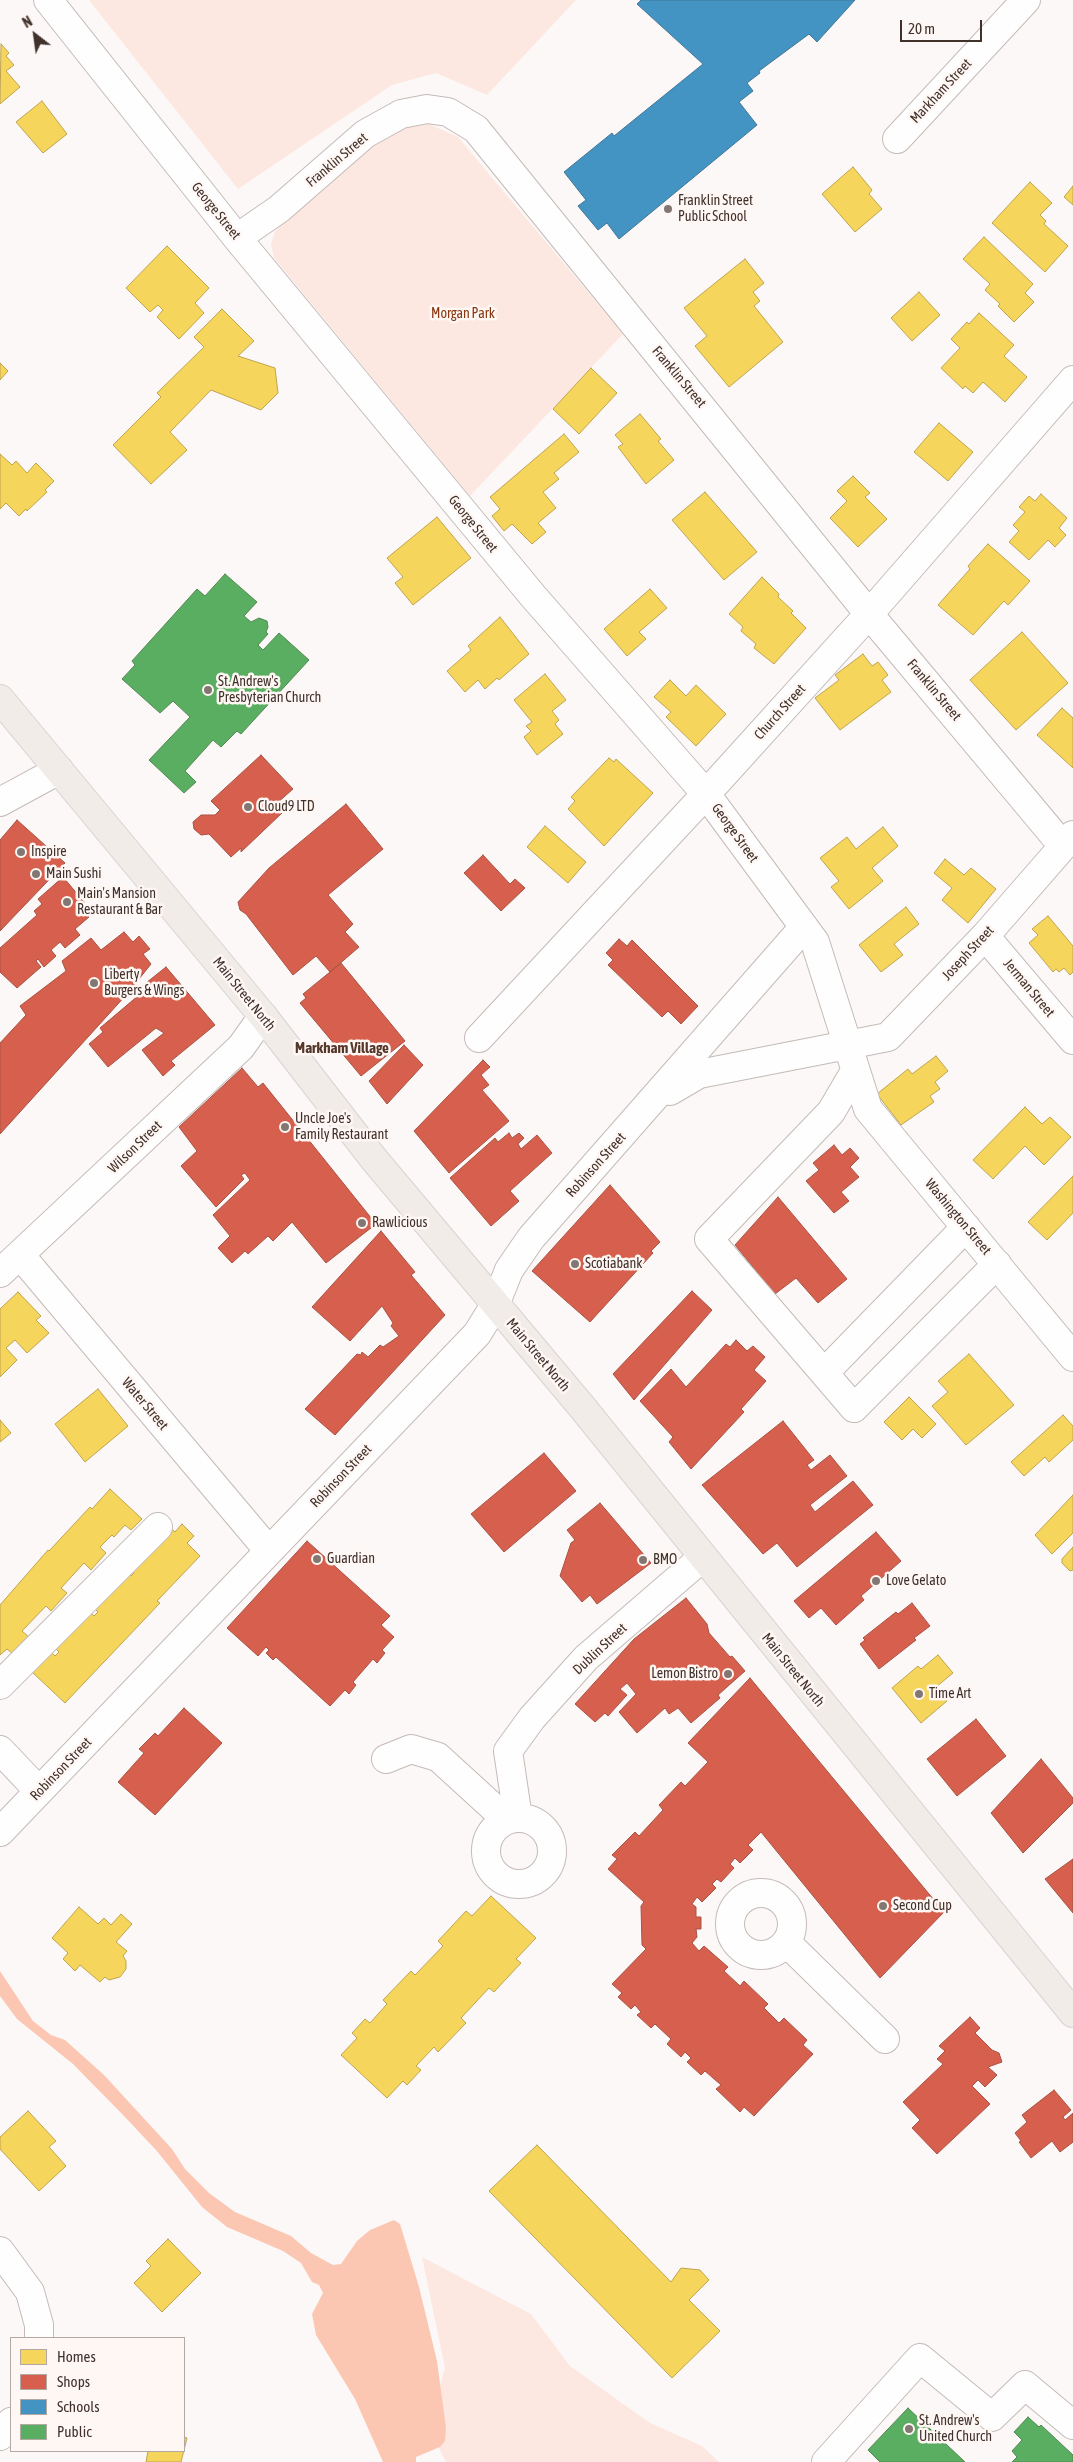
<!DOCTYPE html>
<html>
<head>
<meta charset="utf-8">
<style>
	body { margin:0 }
	#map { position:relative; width:1073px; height:2462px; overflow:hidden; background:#fcf8f7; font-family:"Asap Condensed",sans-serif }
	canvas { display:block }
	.legend { position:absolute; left:10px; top:2337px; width:175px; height:115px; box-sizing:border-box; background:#fff7f4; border:1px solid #b3a8a4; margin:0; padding:6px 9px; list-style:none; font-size:15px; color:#40312b }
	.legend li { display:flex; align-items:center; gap:10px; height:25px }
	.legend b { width:25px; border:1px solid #b3a8a4 }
	.north { position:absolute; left:10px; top:10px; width:50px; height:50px; -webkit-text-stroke:4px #fff7f4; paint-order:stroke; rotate:330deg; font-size:14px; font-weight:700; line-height:20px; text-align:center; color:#40312b }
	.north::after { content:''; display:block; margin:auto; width:18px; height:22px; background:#40312b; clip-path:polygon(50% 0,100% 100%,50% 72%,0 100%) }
	.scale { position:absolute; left:900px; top:20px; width:82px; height:22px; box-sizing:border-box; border:2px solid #40312b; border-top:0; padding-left:6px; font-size:15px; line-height:18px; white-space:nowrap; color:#40312b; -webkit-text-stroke:4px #fff7f4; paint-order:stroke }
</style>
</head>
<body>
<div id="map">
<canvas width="1073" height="2462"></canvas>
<ul class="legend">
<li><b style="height:14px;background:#f6d55c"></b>Homes</li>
<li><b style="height:14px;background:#d6604d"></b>Shops</li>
<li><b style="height:14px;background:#4393c3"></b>Schools</li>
<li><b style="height:14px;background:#5aae61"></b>Public</li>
</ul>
<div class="north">N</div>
<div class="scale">20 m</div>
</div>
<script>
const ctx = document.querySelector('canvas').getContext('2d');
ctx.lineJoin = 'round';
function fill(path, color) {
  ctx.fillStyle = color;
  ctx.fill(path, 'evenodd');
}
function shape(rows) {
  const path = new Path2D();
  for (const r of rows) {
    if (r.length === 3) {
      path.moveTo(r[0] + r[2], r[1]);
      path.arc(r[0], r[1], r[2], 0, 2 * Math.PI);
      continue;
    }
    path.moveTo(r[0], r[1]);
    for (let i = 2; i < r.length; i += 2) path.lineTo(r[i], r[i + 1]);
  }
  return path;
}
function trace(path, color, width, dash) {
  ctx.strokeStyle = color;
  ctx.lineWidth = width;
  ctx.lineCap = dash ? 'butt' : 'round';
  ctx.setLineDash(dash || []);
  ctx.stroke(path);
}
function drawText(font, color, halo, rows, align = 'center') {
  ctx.font = font + ' "Asap Condensed",sans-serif';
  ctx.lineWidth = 5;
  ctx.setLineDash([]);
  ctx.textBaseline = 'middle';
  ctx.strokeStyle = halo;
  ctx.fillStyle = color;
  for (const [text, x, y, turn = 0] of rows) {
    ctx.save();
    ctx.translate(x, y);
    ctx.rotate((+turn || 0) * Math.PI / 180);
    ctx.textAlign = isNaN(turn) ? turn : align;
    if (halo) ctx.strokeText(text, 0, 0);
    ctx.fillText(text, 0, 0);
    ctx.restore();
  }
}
fill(shape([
	[89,0,576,0,487,95,436,73,392,85,238,189],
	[429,124,458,137,623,334,470,496,274,258,271,244,275,231,391,130],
	[422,2257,531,2314,570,2366,650,2423,702,2446,719,2462,446,2462,428,2427,445,2368]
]), '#fce8e0');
fill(shape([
	[0,1971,33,2021,51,2035,65,2040,104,2075,172,2149,185,2169,209,2193,235,2212,291,2236,311,2253,333,2265,341,2264,357,2241,370,2230,394,2220,400,2224,419,2287,437,2361,446,2428,445,2441,440,2447,416,2457,416,2462,383,2462,355,2399,316,2335,312,2314,323,2293,319,2285,312,2282,301,2263,283,2251,227,2227,202,2207,156,2150,125,2117,73,2064,17,2019,0,1996]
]), '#fcc7b2');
const homes = shape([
	[1,44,9,53,6,56,14,65,6,71,20,87,0,104,1,44],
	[42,101,67,134,43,153,16,122,42,101],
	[853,167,872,190,869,194,882,209,855,232,822,194,853,167],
	[1030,182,1052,203,1040,215,1046,221,1044,224,1068,246,1045,272,992,223,1030,182],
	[1073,186,1073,205,1064,197,1073,186],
	[984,237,1033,284,1025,293,1034,302,1014,322,998,306,1000,304,985,290,990,284,963,259,984,237],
	[167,246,209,288,195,303,204,313,179,339,157,317,163,310,158,305,150,312,126,288,167,246],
	[745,259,764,283,753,292,760,301,754,306,783,342,729,387,695,346,707,336,684,308,745,259],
	[919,292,940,315,912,341,891,318,919,292],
	[222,309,254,341,238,356,275,368,278,393,261,410,211,390,170,432,187,450,151,484,113,445,161,397,157,393,204,347,194,337,222,309],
	[979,313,1014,345,1004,356,1027,377,1005,402,983,382,973,393,965,386,963,389,941,368,960,348,951,339,967,322,969,324,979,313],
	[0,363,8,371,0,380,0,363],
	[591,368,617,393,579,434,553,409,591,368],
	[640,414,661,439,658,441,674,460,646,484,618,447,623,444,615,435,640,414],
	[939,423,973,452,948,481,914,452,939,423],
	[564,434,579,452,554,473,559,479,543,492,556,508,538,523,546,532,532,544,512,524,504,531,492,516,500,509,490,497,564,434],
	[0,454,12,465,16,461,27,473,36,463,54,481,45,490,47,492,27,511,26,509,19,516,6,503,0,509,0,454],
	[853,476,870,493,865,497,887,519,858,547,830,518,847,501,837,491,853,476],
	[705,492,757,552,724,580,672,520,705,492],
	[1041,494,1067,518,1059,528,1066,535,1055,547,1048,540,1029,560,1009,542,1019,531,1013,525,1025,512,1019,507,1029,496,1035,501,1041,494],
	[437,517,471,558,413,605,395,583,403,577,387,558,437,517],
	[988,544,1030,581,1008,605,1004,601,973,635,938,605,970,569,968,566,988,544],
	[762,577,779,594,778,597,793,611,791,613,806,628,774,664,754,648,756,644,741,631,743,627,729,614,762,577],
	[650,589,667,608,639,632,646,639,627,656,604,629,650,589],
	[500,617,529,654,499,680,497,678,485,689,478,680,465,692,447,671,471,650,468,646,500,617],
	[1022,632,1068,683,1016,730,970,680,1022,632],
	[863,654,872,666,878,662,888,675,882,680,891,692,840,730,815,698,839,680,835,675,863,654],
	[545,674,566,700,552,711,559,720,555,724,563,734,537,755,524,737,531,731,526,726,532,722,514,700,545,674],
	[670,680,686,696,696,685,726,714,696,746,666,717,671,712,654,697,670,680],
	[1062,708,1073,718,1073,768,1037,735,1062,708],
	[609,758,614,762,616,759,653,793,604,846,568,809,575,801,571,797,609,758],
	[545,826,586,862,568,883,527,847,545,826],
	[883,827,898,846,872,868,883,881,849,909,831,887,839,881,820,858,847,837,856,849,883,827],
	[945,859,964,875,971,868,996,889,968,923,942,900,952,888,934,873,945,859],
	[906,907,919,924,894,944,903,955,881,972,859,945,906,907],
	[1048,916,1073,946,1073,972,1070,975,1064,968,1059,972,1056,969,1053,972,1029,943,1038,935,1032,929,1048,916],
	[936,1056,948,1071,935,1082,940,1089,930,1096,934,1102,901,1125,877,1094,908,1069,912,1074,936,1056],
	[1025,1107,1042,1124,1050,1117,1071,1137,1044,1165,1025,1146,993,1179,973,1160,1025,1107],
	[1073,1176,1073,1213,1047,1240,1028,1222,1073,1176],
	[18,1292,41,1316,36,1320,49,1333,27,1353,15,1340,6,1348,17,1360,0,1377,0,1309,18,1292],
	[969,1354,1014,1405,966,1445,932,1406,948,1392,938,1381,969,1354],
	[98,1389,128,1426,85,1462,55,1424,98,1389],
	[909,1397,936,1424,922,1438,913,1429,902,1440,884,1422,909,1397],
	[1063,1415,1073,1426,1073,1440,1049,1462,1045,1457,1024,1476,1011,1462,1063,1415],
	[0,1420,11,1433,0,1442,0,1420],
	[110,1489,142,1519,131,1530,125,1525,114,1537,112,1535,100,1547,106,1553,91,1570,84,1563,61,1588,67,1593,51,1611,46,1606,22,1631,29,1637,13,1654,7,1649,0,1655,0,1605,48,1550,49,1551,90,1507,92,1509,110,1489],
	[1073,1495,1073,1533,1052,1554,1035,1535,1073,1495],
	[182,1524,194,1536,187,1543,200,1556,157,1601,160,1603,65,1703,32,1672,51,1652,55,1656,59,1652,54,1647,89,1611,94,1616,98,1612,95,1609,129,1574,131,1576,134,1573,128,1568,169,1526,175,1532,182,1524],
	[1073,1547,1073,1570,1070,1571,1062,1563,1062,1559,1073,1547],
	[938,1655,953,1673,936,1687,947,1701,921,1723,892,1688,918,1666,921,1669,938,1655],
	[491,1896,536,1938,516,1959,521,1963,494,1992,489,1988,461,2018,466,2023,438,2052,434,2047,416,2066,421,2070,407,2085,403,2081,387,2098,341,2055,357,2038,352,2033,365,2019,370,2023,387,2004,383,2000,411,1971,415,1975,443,1946,438,1941,466,1911,472,1916,491,1896],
	[79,1907,98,1924,104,1918,111,1925,121,1914,132,1924,116,1942,127,1951,123,1956,126,1961,126,1969,120,1977,109,1980,105,1977,100,1982,80,1965,75,1971,63,1959,68,1953,52,1938,79,1907],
	[28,2111,56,2141,49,2147,66,2166,39,2191,0,2149,0,2137,28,2111],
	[537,2145,671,2282,681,2268,700,2270,709,2280,689,2300,720,2331,672,2378,489,2191,537,2145],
	[168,2239,201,2273,162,2312,134,2283,151,2266,146,2261,168,2239],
	[184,2437,187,2438,181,2462,146,2462,148,2451,184,2451,184,2437]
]);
fill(homes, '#f6d55c');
trace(homes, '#bfa44d', 1);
const shops = shape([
	[261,755,293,789,276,804,283,812,241,852,241,848,231,857,209,834,201,835,194,829,193,822,201,815,215,815,220,810,211,801,261,755],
	[346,804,383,849,328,895,353,924,345,932,359,947,330,972,316,956,293,975,246,914,240,910,238,902,269,868,346,804],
	[17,820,65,863,0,931,0,840,17,820],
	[483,855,510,884,515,879,525,888,501,911,464,873,483,855],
	[63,877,85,903,80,906,89,917,75,929,80,935,65,948,60,942,51,950,56,956,44,967,38,959,36,961,41,967,17,988,0,972,0,948,37,915,34,911,42,904,38,899,63,877],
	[124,932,133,942,139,936,150,949,143,954,151,964,127,994,0,1134,0,1043,26,1015,20,1006,66,971,62,961,91,938,101,950,124,932],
	[619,939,627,946,632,940,698,1006,681,1024,668,1011,662,1017,608,965,613,960,606,953,619,939],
	[341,963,405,1041,361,1076,300,1003,306,998,303,994,341,963],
	[166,967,215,1025,171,1061,175,1065,163,1076,142,1050,164,1033,156,1028,108,1067,89,1044,103,1032,100,1028,139,995,136,991,166,967],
	[404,1045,423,1065,387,1104,369,1081,404,1045],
	[483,1060,490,1067,481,1075,489,1085,482,1090,509,1121,449,1173,414,1131,483,1060],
	[242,1068,258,1087,263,1083,376,1224,326,1263,292,1222,273,1241,268,1236,248,1254,245,1251,232,1263,218,1248,230,1236,213,1215,250,1180,245,1173,241,1175,244,1179,216,1207,181,1166,197,1151,179,1127,242,1068],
	[509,1133,512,1138,519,1133,524,1138,518,1144,521,1149,537,1135,552,1153,510,1191,519,1201,491,1226,450,1178,495,1138,498,1142,509,1133],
	[834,1145,842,1155,850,1148,859,1158,850,1167,859,1177,841,1192,849,1201,834,1213,806,1181,819,1170,813,1163,834,1145],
	[610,1185,660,1242,651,1251,653,1253,590,1322,532,1271,610,1185],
	[778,1197,847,1279,818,1303,796,1278,775,1294,735,1245,778,1197],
	[381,1231,415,1272,411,1275,445,1315,335,1435,305,1409,357,1354,361,1355,362,1352,368,1357,380,1345,383,1347,399,1336,391,1326,393,1323,382,1306,350,1341,312,1307,381,1231],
	[692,1291,712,1310,634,1400,613,1374,692,1291],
	[736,1340,747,1351,753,1346,765,1357,754,1370,766,1381,741,1409,744,1412,691,1469,669,1442,673,1437,640,1401,671,1369,686,1387,726,1344,730,1347,736,1340],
	[783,1421,814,1460,807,1465,811,1470,830,1455,847,1476,810,1505,815,1512,853,1481,873,1505,797,1567,777,1543,763,1554,702,1485,783,1421],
	[544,1453,576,1491,504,1552,471,1514,544,1453],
	[600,1503,651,1563,597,1604,590,1595,582,1602,560,1576,571,1543,575,1540,567,1530,600,1503],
	[876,1532,901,1561,861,1596,864,1600,836,1625,821,1608,809,1618,794,1601,876,1532],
	[307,1541,390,1616,381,1625,394,1637,382,1650,385,1653,377,1663,373,1659,353,1682,356,1685,349,1694,345,1690,330,1706,276,1657,273,1660,266,1653,269,1650,266,1647,258,1656,227,1628,307,1541],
	[686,1598,707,1624,709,1633,730,1657,732,1656,745,1671,718,1695,720,1698,691,1723,678,1708,669,1714,665,1708,637,1733,619,1712,636,1694,627,1683,620,1689,627,1695,608,1716,605,1713,595,1722,575,1704,634,1639,686,1598],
	[912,1603,930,1626,914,1638,916,1640,879,1669,860,1644,865,1640,863,1638,896,1612,898,1614,912,1603],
	[750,1678,944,1912,880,1978,761,1832,748,1845,753,1850,740,1863,735,1858,730,1864,734,1868,721,1882,717,1879,712,1884,716,1888,702,1902,697,1897,692,1904,696,1907,696,1917,701,1917,701,1929,696,1929,697,1937,692,1943,699,1951,704,1946,728,1967,724,1971,740,1986,744,1981,768,2004,764,2008,779,2023,784,2018,807,2040,803,2045,813,2054,754,2116,744,2107,740,2112,716,2089,721,2085,705,2071,701,2075,687,2062,691,2058,685,2052,681,2057,667,2044,671,2039,655,2024,651,2028,637,2015,641,2012,635,2005,631,2009,618,1997,622,1993,612,1984,646,1949,642,1945,641,1906,644,1902,608,1869,617,1859,612,1855,635,1832,639,1836,663,1810,659,1805,681,1782,685,1786,708,1762,688,1743,750,1678],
	[184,1708,222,1743,155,1815,118,1782,144,1753,139,1749,155,1733,158,1736,184,1708],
	[976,1719,1006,1756,957,1796,927,1759,976,1719],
	[1041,1759,1073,1798,1073,1803,1023,1853,991,1813,1041,1759],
	[1073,1859,1073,1913,1045,1879,1073,1859],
	[970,2017,980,2028,975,2033,992,2050,999,2053,1002,2062,988,2067,997,2075,985,2087,978,2080,972,2086,990,2104,937,2154,912,2128,920,2120,903,2102,943,2064,937,2059,945,2051,939,2046,970,2017],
	[1054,2090,1071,2110,1063,2117,1065,2120,1073,2113,1073,2142,1060,2152,1052,2141,1031,2158,1019,2142,1021,2141,1015,2133,1027,2122,1022,2115,1054,2090]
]);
fill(shops, '#d6604d');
trace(shops, '#a95243', 1);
const schools = shape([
	[641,0,855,0,817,42,809,34,759,71,760,73,747,83,753,91,739,102,757,125,619,239,607,223,598,230,578,206,586,200,564,172,612,133,614,136,703,64,637,4,641,0]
]);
fill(schools, '#4393c3');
trace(schools, '#427695', 1);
const public = shape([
	[225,574,257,602,244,616,251,622,259,618,267,621,268,627,266,632,268,634,258,645,263,650,279,633,309,660,241,734,237,731,221,747,213,740,185,771,196,782,184,793,149,760,190,717,173,701,160,713,122,679,135,665,132,661,197,589,205,596,225,574],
	[908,2408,965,2462,880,2462,868,2450,908,2408],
	[1028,2417,1039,2427,1041,2425,1073,2455,1073,2462,1012,2462,1017,2457,1012,2451,1022,2440,1014,2432,1028,2417]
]);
fill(public, '#5aae61');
trace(public, '#528851', 1);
const minor = shape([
	[48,0,237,238,533,596,706,794,815,942,868,1109,1073,1357],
	[897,139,1026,0],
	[237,238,279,209,365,134,401,114,427,109,448,112,476,129,869,614,1063,846],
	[0,802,59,770],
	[985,936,1073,1040],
	[479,1038,706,794,869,614,1073,380],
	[855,1071,831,1112,709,1239,854,1408,997,1264],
	[670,1091,699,1074,888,1037,985,936,1073,835],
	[21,1256,269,1551],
	[0,1273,241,1047,263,1016],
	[824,1373,966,1227],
	[0,1685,158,1527],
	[0,1750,39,1791],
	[386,1759,411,1749,438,1757,507,1820],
	[519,1851,33],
	[518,1818,508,1751,532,1718,586,1658,702,1558],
	[0,1832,477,1334,495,1305,509,1270,531,1238,804,927],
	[761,1924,31],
	[787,1943,885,2039],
	[0,2251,30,2292,39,2325,39,2338],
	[0,2436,11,2422],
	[826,2462,920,2358,992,2417,1025,2385,1073,2425]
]);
const major = shape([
	[0,699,263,1016,373,1158,582,1407,1073,2013]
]);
trace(minor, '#c4bbb8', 30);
trace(major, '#d8d3d1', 30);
trace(minor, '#fffefe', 28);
trace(major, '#f2ece9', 28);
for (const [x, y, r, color] of [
	[668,209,5,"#827772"],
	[208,690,5,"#827772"],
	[248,807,5,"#827772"],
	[21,852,5,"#827772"],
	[36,874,5,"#827772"],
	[67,902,5,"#827772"],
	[94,983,5,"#827772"],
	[285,1127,5,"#827772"],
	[362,1223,5,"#827772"],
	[575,1264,5,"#827772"],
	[317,1559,5,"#827772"],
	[643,1560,5,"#827772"],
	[876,1581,5,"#827772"],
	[728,1674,5,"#827772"],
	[919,1694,5,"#827772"],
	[883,1906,5,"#827772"],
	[909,2429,5,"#827772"]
]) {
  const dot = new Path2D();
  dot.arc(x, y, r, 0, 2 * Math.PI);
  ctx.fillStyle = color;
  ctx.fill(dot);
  trace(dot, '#fff7f4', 2);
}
drawText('14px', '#40312b', '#fff7f4', [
	["Markham Street",941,91,-47],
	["Franklin Street",337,160,-40],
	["George Street",216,211,51],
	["Franklin Street",679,377,50],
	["George Street",473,524,51],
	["Franklin Street",934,690,50],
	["Church Street",780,712,-48],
	["George Street",735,833,54],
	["Joseph Street",968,953,-47],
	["Jerman Street",1029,988,50],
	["Main Street North",244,994,51],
	["Wilson Street",135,1147,-44],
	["Robinson Street",596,1165,-48],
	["Washington Street",958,1217,50],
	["Main Street North",538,1355,50],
	["Water Street",145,1404,50],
	["Robinson Street",341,1476,-46],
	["Dublin Street",600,1649,-43],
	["Main Street North",793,1670,51],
	["Robinson Street",61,1769,-46]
]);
drawText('14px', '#40312b', '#fff7f4', [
	["Franklin Street",678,201],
	["Public School",678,217],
	["St. Andrew's",218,682],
	["Presbyterian Church",218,698],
	["Cloud9 LTD",258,807],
	["Inspire",31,852],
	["Main Sushi",46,874],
	["Main's Mansion",77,894],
	["Restaurant & Bar",77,910],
	["Liberty",104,975],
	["Burgers & Wings",104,991],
	["Uncle Joe's",295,1119],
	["Family Restaurant",295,1135],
	["Rawlicious",372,1223],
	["Scotiabank",585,1264],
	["Guardian",327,1559],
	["BMO",653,1560],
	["Love Gelato",886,1581],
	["Lemon Bistro",718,1674,"right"],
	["Time Art",929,1694],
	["Second Cup",893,1906],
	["St. Andrew's",919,2421],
	["United Church",919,2437]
], 'left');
drawText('14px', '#87360e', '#fff7f4', [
	["Morgan Park",463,314]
]);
drawText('bold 15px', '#55372a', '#fff7f4', [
	["Markham Village",342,1048]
]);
</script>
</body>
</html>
